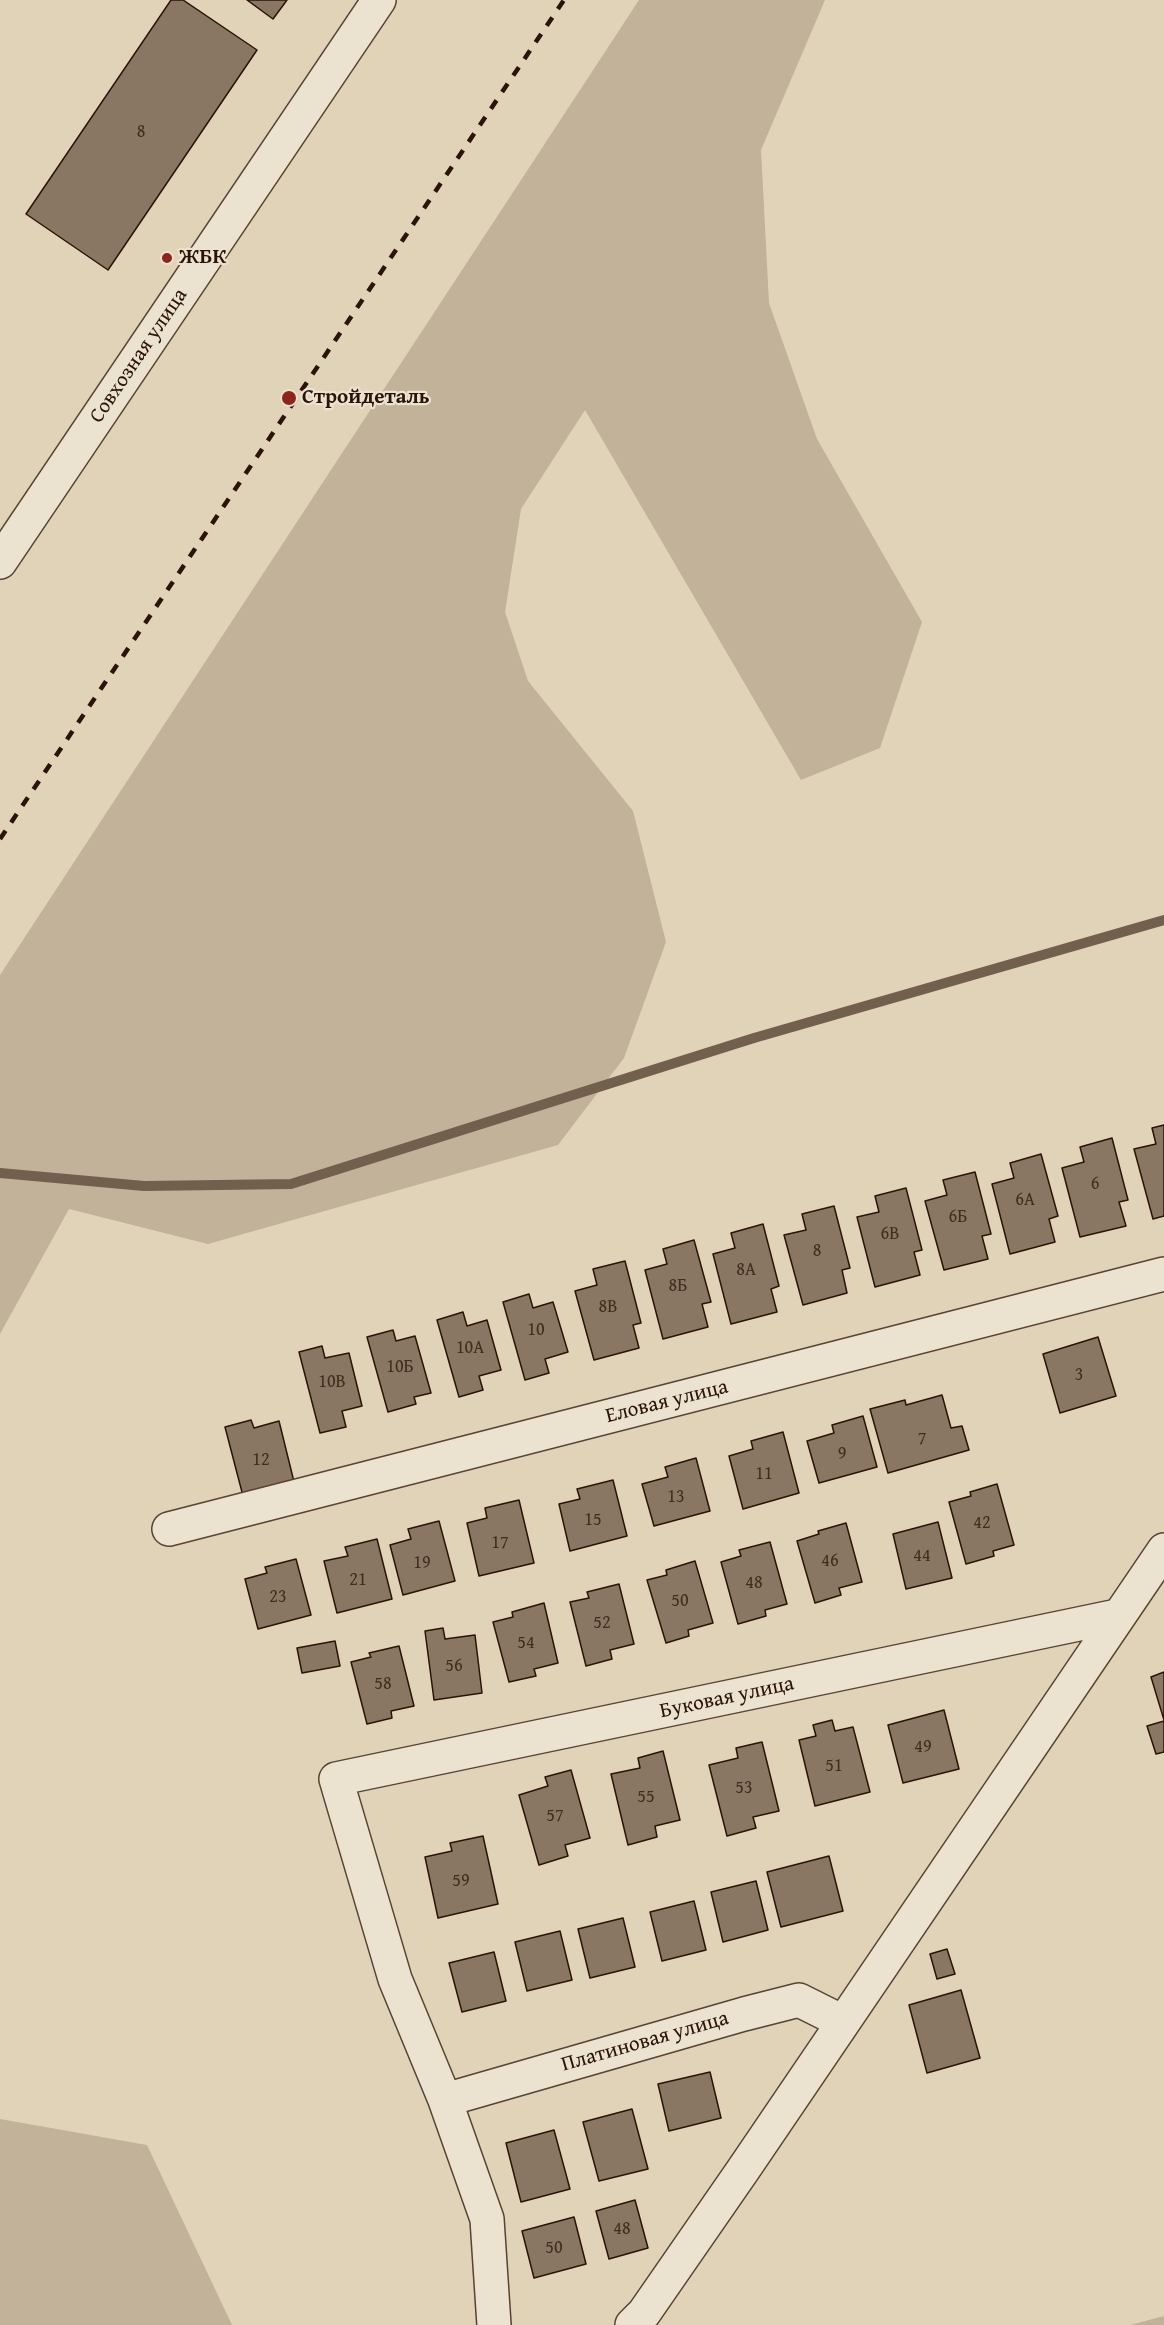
<!DOCTYPE html>
<html>
<head>
<meta charset="utf-8">
<style>
	body { margin:0 }
	canvas { display:block; background:#e0d3b7 }
</style>
</head>
<body>
<canvas width="1164" height="2325"></canvas>
<script>
const ctx = document.querySelector('canvas').getContext('2d');
ctx.lineJoin = 'round';
function fill(path, color) {
  ctx.fillStyle = color;
  ctx.fill(path, 'evenodd');
}
function shape(rows) {
  const path = new Path2D();
  for (const r of rows) {
    path.moveTo(r[0], r[1]);
    for (let i = 2; i < r.length; i += 2) path.lineTo(r[i], r[i + 1]);
  }
  return path;
}
function trace(path, color, width, dash) {
  ctx.strokeStyle = color;
  ctx.lineWidth = width;
  ctx.lineCap = dash ? 'butt' : 'round';
  ctx.setLineDash(dash || []);
  ctx.stroke(path);
}
function drawText(font, color, halo, rows, align = 'center') {
  ctx.font = font + ' "Gentium Book Plus",serif';
  ctx.lineWidth = 4.5;
  ctx.setLineDash([]);
  ctx.textBaseline = 'middle';
  ctx.strokeStyle = halo;
  ctx.fillStyle = color;
  for (const [text, x, y, turn = 0] of rows) {
    ctx.save();
    ctx.translate(x, y);
    ctx.rotate((+turn || 0) * Math.PI / 180);
    ctx.textAlign = isNaN(turn) ? turn : align;
    if (halo) ctx.strokeText(text, 0, 0);
    ctx.fillText(text, 0, 0);
    ctx.restore();
  }
}
fill(shape([
	[639,0,825,0,761,150,769,303,817,439,922,622,880,748,801,780,585,410,521,509,505,612,528,681,633,811,666,942,624,1058,558,1145,208,1244,69,1209,0,1334,0,975],
	[0,2119,147,2145,232,2325,0,2325],
	[1164,2316,1164,2325,1130,2325]
]), '#c1b299');
trace(shape([
	[0,1173,144,1186,291,1184,754,1038,1164,920]
]), '#725f4e', 10);
const building = shape([
	[171,0,183,0,257,50,108,270,26,214,171,0],
	[247,0,287,0,273,19,247,0],
	[1164,1125,1164,1216,1153,1219,1134,1149,1156,1144,1152,1128,1164,1125],
	[1112,1138,1128,1200,1119,1202,1126,1226,1080,1237,1062,1168,1084,1162,1080,1147,1112,1138],
	[1041,1154,1058,1216,1049,1219,1055,1242,1010,1254,992,1184,1014,1178,1010,1163,1041,1154],
	[975,1172,991,1234,982,1236,988,1259,944,1270,925,1201,947,1195,943,1180,975,1172],
	[906,1188,922,1250,914,1252,920,1275,875,1287,857,1217,879,1212,875,1196,906,1188],
	[834,1206,850,1268,842,1270,847,1293,803,1305,784,1235,806,1230,802,1214,834,1206],
	[763,1224,779,1286,771,1289,777,1312,731,1324,713,1254,735,1248,731,1233,763,1224],
	[694,1240,711,1302,702,1304,708,1327,663,1339,645,1270,667,1264,663,1249,694,1240],
	[625,1261,641,1323,633,1325,639,1348,594,1360,575,1291,597,1285,593,1269,625,1261],
	[529,1294,533,1308,553,1302,568,1352,545,1359,549,1373,525,1380,503,1302,529,1294],
	[463,1312,467,1326,487,1320,501,1370,479,1376,483,1390,459,1397,437,1320,463,1312],
	[393,1330,396,1341,415,1336,431,1393,414,1397,416,1404,388,1412,367,1337,393,1330],
	[1098,1337,1116,1396,1060,1413,1043,1354,1098,1337],
	[322,1346,325,1358,349,1353,362,1406,342,1411,346,1427,320,1433,299,1352,322,1346],
	[942,1395,951,1428,962,1426,969,1450,888,1473,870,1409,905,1400,906,1405,942,1395],
	[863,1416,877,1467,819,1483,807,1441,834,1433,832,1425,863,1416],
	[251,1420,254,1428,279,1421,297,1494,243,1496,225,1427,251,1420],
	[783,1432,799,1493,743,1509,729,1456,753,1449,751,1441,783,1432],
	[696,1458,710,1511,654,1526,642,1484,668,1477,665,1467,696,1458],
	[613,1480,627,1536,570,1551,559,1504,580,1499,577,1489,613,1480],
	[997,1484,1014,1545,993,1551,994,1556,966,1564,949,1502,971,1496,970,1492,997,1484],
	[519,1500,534,1563,479,1576,467,1523,487,1518,485,1508,519,1500],
	[439,1521,455,1581,403,1595,390,1545,411,1539,408,1529,439,1521],
	[938,1522,952,1578,906,1589,893,1534,938,1522],
	[846,1523,862,1582,839,1588,841,1595,815,1603,797,1541,819,1534,818,1531,846,1523],
	[377,1539,392,1599,337,1613,324,1561,348,1556,345,1547,377,1539],
	[770,1542,787,1604,765,1610,766,1616,738,1624,721,1562,741,1556,739,1550,770,1542],
	[296,1559,311,1615,258,1629,245,1579,267,1573,265,1567,296,1559],
	[695,1561,713,1623,688,1630,689,1636,666,1643,647,1580,667,1575,666,1570,695,1561],
	[619,1584,634,1644,610,1650,612,1659,586,1666,570,1602,589,1598,587,1592,619,1584],
	[544,1603,558,1663,534,1669,536,1676,509,1682,493,1622,513,1617,512,1612,544,1603],
	[443,1628,445,1639,475,1635,482,1693,434,1700,425,1631,443,1628],
	[335,1641,340,1666,302,1673,297,1648,335,1641],
	[399,1646,414,1706,391,1711,392,1718,367,1724,351,1662,371,1657,369,1653,399,1646],
	[1164,1672,1164,1720,1151,1677,1164,1672],
	[944,1710,959,1769,903,1783,888,1725,944,1710],
	[832,1720,835,1731,853,1727,870,1792,815,1806,799,1740,816,1736,813,1725,832,1720],
	[1164,1721,1164,1752,1156,1754,1147,1726,1164,1721],
	[762,1742,779,1811,753,1817,756,1828,727,1836,709,1765,738,1758,736,1748,762,1742],
	[663,1751,680,1820,655,1826,657,1837,628,1845,611,1774,640,1768,638,1758,663,1751],
	[571,1770,590,1838,565,1845,568,1856,539,1865,519,1795,548,1786,545,1777,571,1770],
	[483,1836,498,1904,438,1918,425,1857,452,1851,450,1843,483,1836],
	[829,1856,843,1911,781,1927,767,1872,829,1856],
	[756,1881,768,1930,723,1942,711,1892,756,1881],
	[694,1901,706,1950,662,1961,650,1912,694,1901],
	[623,1918,635,1967,590,1978,578,1929,623,1918],
	[560,1931,572,1980,527,1991,515,1942,560,1931],
	[947,1949,955,1974,937,1979,930,1954,947,1949],
	[494,1952,506,2001,462,2012,449,1963,494,1952],
	[961,1990,980,2058,927,2073,909,2005,961,1990],
	[710,2072,721,2118,669,2131,658,2084,710,2072],
	[632,2109,648,2169,599,2181,583,2122,632,2109],
	[554,2130,570,2189,521,2202,506,2143,554,2130],
	[635,2200,648,2248,609,2259,596,2211,635,2200],
	[574,2217,586,2264,534,2278,522,2231,574,2217]
]);
fill(building, '#897763');
trace(building, '#2b1308', 1.5);
const minor = shape([
	[0,562,379,0],
	[169,1529,1164,1274],
	[445,2100,744,2014,799,2000,843,2022],
	[494,2325,487,2219,445,2100,395,1979,336,1779,1117,1616],
	[632,2325,644,2313,743,2170,1164,1550]
]);
trace(minor, '#584334', 36);
trace(minor, '#ebe2d0', 33);
trace(shape([
	[0,839,564,0]
]), '#2b1308', 4.5, [10, 10]);
for (const [x, y, r, color] of [
	[167,258,6,"#8f2418"],
	[289,398,8,"#8f2418"]
]) {
  const dot = new Path2D();
  dot.arc(x, y, r, 0, 2 * Math.PI);
  ctx.fillStyle = color;
  ctx.fill(dot);
  trace(dot, '#ebe2d0', 2);
}
drawText('18px', '#422c1f', null, [
	["8",141,132],
	["6",1095,1184],
	["6А",1025,1200],
	["6Б",958,1217],
	["6В",890,1234],
	["8",817,1251],
	["8А",746,1270],
	["8Б",678,1286],
	["8В",608,1307],
	["10",536,1330],
	["10А",470,1348],
	["10Б",400,1367],
	["3",1079,1375],
	["10В",332,1382],
	["7",922,1439],
	["9",842,1454],
	["12",261,1460],
	["11",764,1474],
	["13",676,1497],
	["15",593,1520],
	["42",982,1523],
	["17",500,1543],
	["44",922,1556],
	["46",830,1561],
	["19",422,1563],
	["21",358,1580],
	["48",754,1583],
	["23",278,1597],
	["50",680,1601],
	["52",602,1623],
	["54",526,1643],
	["56",454,1666],
	["58",383,1684],
	["49",923,1747],
	["51",834,1766],
	["53",744,1788],
	["55",646,1797],
	["57",555,1816],
	["59",461,1881],
	["48",622,2229],
	["50",554,2248]
]);
drawText('bold 21px', '#2b1308', '#ebe2d0', [
	["ЖБК",179,258],
	["Стройдеталь",302,398]
], 'left');
drawText('21px', '#2b1308', '#ebe2d0', [
	["Совхозная улица",139,356,-56],
	["Еловая улица",667,1402,-14],
	["Буковая улица",727,1698,-12],
	["Платиновая улица",645,2042,-16]
]);
</script>
</body>
</html>
